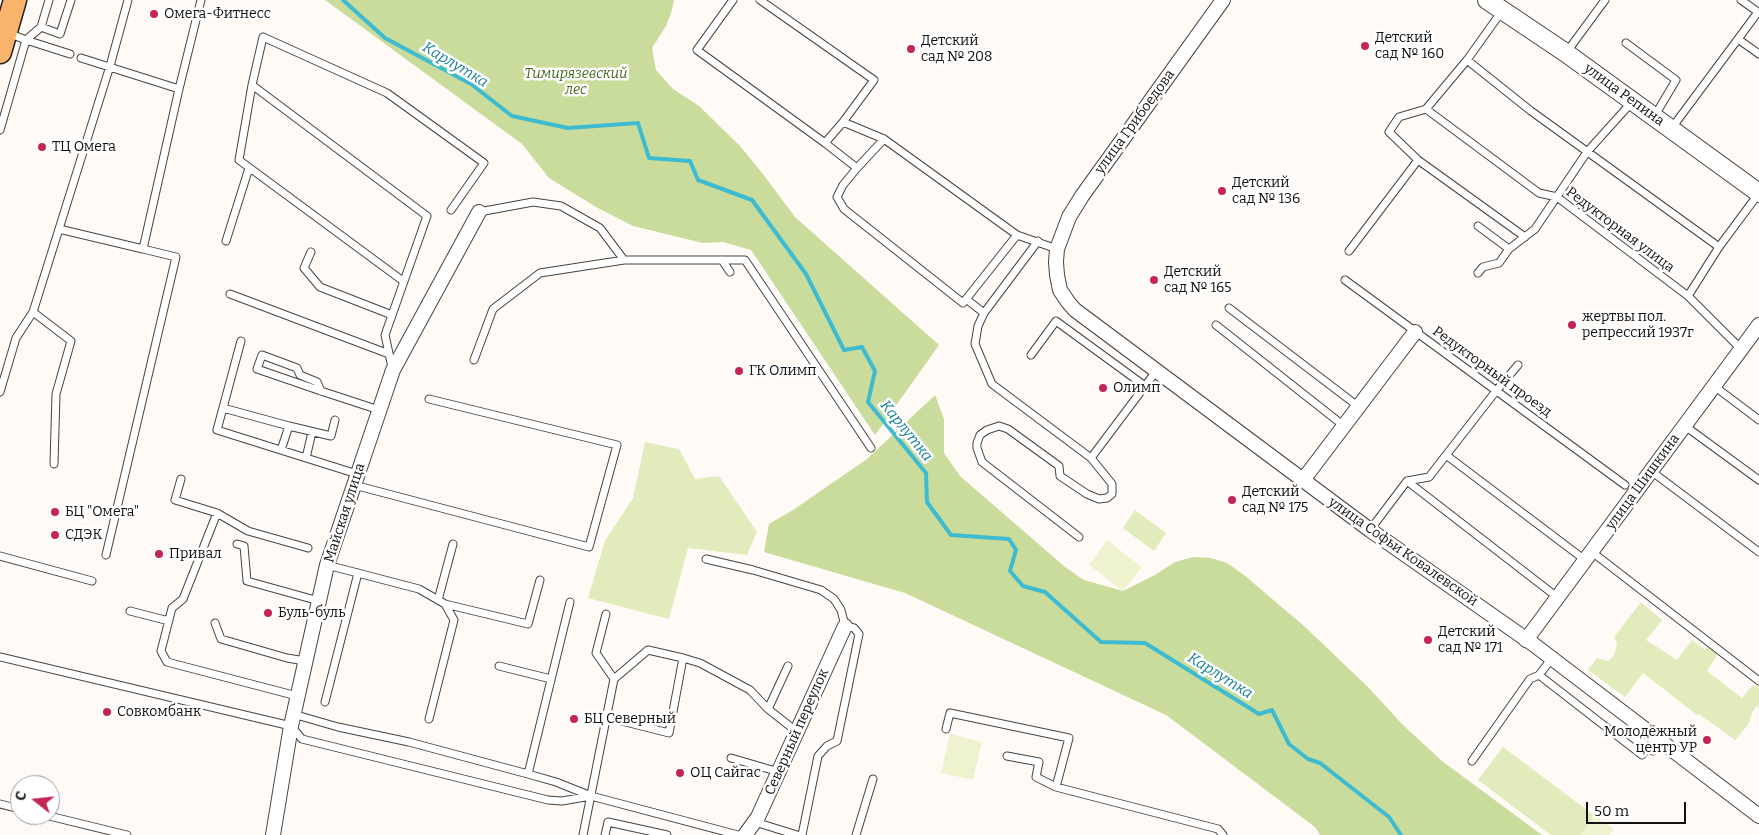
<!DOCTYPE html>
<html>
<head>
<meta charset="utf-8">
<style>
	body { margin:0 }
	#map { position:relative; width:1759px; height:835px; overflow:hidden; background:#fffaf5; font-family:Bitter,serif }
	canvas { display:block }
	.north { position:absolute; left:10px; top:775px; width:50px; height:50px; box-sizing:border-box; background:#fff; border:1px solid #a0a0a0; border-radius:50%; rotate:286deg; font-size:14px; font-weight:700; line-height:20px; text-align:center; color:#111 }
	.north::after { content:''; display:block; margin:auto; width:18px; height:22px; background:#c52555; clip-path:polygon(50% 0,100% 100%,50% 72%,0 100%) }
	.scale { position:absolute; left:1586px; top:802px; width:100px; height:22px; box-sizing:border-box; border:2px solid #111; border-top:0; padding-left:6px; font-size:15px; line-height:18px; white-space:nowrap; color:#111; -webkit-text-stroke:4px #fff; paint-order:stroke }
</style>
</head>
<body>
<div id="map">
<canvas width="1759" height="835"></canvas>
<div class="north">С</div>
<div class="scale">50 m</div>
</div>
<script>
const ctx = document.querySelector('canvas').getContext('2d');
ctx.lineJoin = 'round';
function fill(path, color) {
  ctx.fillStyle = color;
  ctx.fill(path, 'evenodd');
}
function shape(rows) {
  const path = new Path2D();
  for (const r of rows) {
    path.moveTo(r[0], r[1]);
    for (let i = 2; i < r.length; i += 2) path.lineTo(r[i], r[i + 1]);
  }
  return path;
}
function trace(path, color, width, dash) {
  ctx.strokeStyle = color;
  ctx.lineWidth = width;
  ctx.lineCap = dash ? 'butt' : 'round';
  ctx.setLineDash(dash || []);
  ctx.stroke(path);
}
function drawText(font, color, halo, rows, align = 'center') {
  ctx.font = font + ' Bitter,serif';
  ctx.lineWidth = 5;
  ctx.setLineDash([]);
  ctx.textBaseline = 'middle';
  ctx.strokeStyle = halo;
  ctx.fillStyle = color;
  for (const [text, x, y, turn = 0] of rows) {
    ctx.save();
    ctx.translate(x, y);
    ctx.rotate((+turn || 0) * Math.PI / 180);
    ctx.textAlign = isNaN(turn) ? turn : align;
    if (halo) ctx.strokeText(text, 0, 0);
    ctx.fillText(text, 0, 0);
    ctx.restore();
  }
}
fill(shape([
	[645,442,679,449,695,479,719,476,757,532,747,555,688,548,669,619,588,598,605,541,633,498],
	[1135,510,1166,533,1154,551,1123,528],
	[1641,602,1662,620,1646,640,1677,660,1692,640,1705,650,1709,645,1719,652,1707,671,1742,698,1750,688,1756,685,1759,687,1759,708,1756,706,1752,713,1748,725,1735,740,1699,714,1697,715,1643,673,1625,697,1588,670,1597,658,1608,661,1612,658,1615,653,1617,644,1614,637],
	[1503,747,1595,816,1581,835,1551,835,1478,780]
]), '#e1ebbc');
fill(shape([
	[325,0,674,0,672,10,666,26,652,48,656,70,673,89,699,106,740,146,763,174,795,217,939,345,875,435,751,250,723,242,703,243,633,226,596,207,549,178,522,144],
	[935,395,944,419,944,453,960,476,1065,567,1084,580,1123,591,1155,575,1175,562,1193,557,1211,558,1227,563,1244,575,1304,626,1368,687,1403,725,1442,761,1542,835,1320,835,1315,827,1166,715,905,593,764,552,769,524,793,510,867,459]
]), '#c9dc9b');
fill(shape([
	[1107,540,1142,567,1123,591,1089,565],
	[950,734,982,742,973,780,941,773],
	[1595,816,1614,829,1609,835,1581,835]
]), '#eff2cf');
trace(shape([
	[343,0,385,38,471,84,512,116,568,128,638,123,649,158,690,161,698,180,752,200,806,274,844,350,862,347,875,371,868,402,926,473,927,502,951,535,1009,539,1016,550,1010,571,1023,586,1045,592,1101,642,1145,643,1259,714,1272,710,1289,744,1308,759,1320,763,1389,817,1401,835]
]), '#3ebbd0', 4);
const service = shape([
	[733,0,697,50,825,143,843,122],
	[760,0,874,80,843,122,884,139,1017,235,1057,249],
	[41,27,60,34,71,0],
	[1738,39,1758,12,1741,0],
	[26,40,41,27,49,0],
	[26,40,70,54],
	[1626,43,1676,80,1654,117],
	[1566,53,1605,0],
	[1467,60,1531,111,1719,247,1688,296],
	[252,85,427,216,385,335,392,367],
	[179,89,201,0],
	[1426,109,1539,193,1557,197,1688,296,1741,349],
	[1671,129,1738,39,1759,54],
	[0,130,26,40,8,33],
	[825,143,857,168,843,185,837,197,844,209,963,303,1017,235],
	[1418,160,1525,237],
	[857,168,884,139],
	[479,212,533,202,561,206,600,228,624,260,745,260,871,448],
	[1478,226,1509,249],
	[59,229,143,249,179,89,81,58],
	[226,241,249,168],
	[1038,241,984,313,978,326,975,344,992,384,1091,458,1112,484,1112,494,1107,498,1099,499,1087,494,1060,476,1059,466,1008,429,999,426,987,430,980,435,977,443,977,448,982,462,1079,537],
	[1719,247,1759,193],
	[1349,251,1418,160,1389,132,1399,117,1426,109,1467,60,1502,11],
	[311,252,304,268,320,287,392,315],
	[722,260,730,272],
	[1478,273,1483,267,1499,263,1509,249,1535,229,1587,152,1632,102],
	[1345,280,1625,485],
	[403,281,239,160,252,85,263,37,387,93,484,163,451,210],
	[230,294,389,354],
	[966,299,984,313],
	[1229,308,1359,407],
	[33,312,71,341,56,394,54,464],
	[1216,325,1344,426],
	[241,341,217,430,357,474],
	[1031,355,1056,321,1145,386,1157,370],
	[474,360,493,309,540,273,624,260],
	[1714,386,1759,420],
	[321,391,317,382,300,375,297,368,262,355,257,369,321,391,379,410],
	[0,392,16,338,33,312,110,66,128,0],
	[223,408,289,426,281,450],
	[289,426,331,436,335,420],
	[1685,426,1759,480],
	[1446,455,1585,560],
	[306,458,312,432],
	[1091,458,1145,386],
	[1651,471,1759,552],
	[181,479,175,500,217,513],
	[1407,481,1557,597],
	[354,485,589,547,617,445,429,399],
	[1370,530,1407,481,1429,477,1496,391,1518,365],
	[237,544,244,546,247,581,319,601],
	[1592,552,1759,681],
	[106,555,176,257,143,249],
	[0,556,92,581],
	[706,559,753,570,821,590,834,599,841,610,845,626,854,628,859,634,837,741,827,746,818,756,802,835],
	[327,565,419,589,445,604,454,620,429,719],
	[438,600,453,544],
	[445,604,528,624,540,580],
	[130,611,169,621],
	[215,623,221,639,287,658,305,661],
	[0,657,291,726,302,739,548,800,562,801,591,796],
	[683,658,700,663,750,690,768,709,796,731],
	[499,666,551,679],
	[1539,675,1552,658],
	[297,696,167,662,161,651,172,608,183,599,217,513,248,531,308,548],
	[325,702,358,573],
	[768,709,788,666],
	[293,714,338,727,409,742,528,774,556,782,591,796,738,835],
	[606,717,669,733,683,658,648,650,614,679],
	[946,729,950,713,1069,738,1056,787,1218,829,1223,835],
	[1653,751,1661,741],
	[1007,756,1039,762,1036,777,1056,787],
	[731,758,779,772],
	[1472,761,1530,679,1539,675,1642,755,1656,738],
	[528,774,570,602],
	[0,804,20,809],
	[45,815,127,835],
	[755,822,797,835],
	[583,835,614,679,596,653,606,614],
	[605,835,608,822,667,835],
	[856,835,873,779]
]);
const minor = shape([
	[1223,0,1082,196,1069,217,1057,249,1056,262,1057,275,1060,290,1068,302,1075,310,1370,530,1533,644,1759,816],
	[1303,480,1415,332],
	[1526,640,1759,325],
	[273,835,291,726,327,565,393,370,479,212],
	[745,835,758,817,845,626]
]);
const tertiary = shape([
	[1487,0,1566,53,1759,193]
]);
const primary = shape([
	[0,52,15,0]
]);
trace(service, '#444', 9);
trace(minor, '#444', 16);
trace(tertiary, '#444', 20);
trace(primary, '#222', 25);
trace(service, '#fff', 7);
trace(minor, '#fff', 14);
trace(tertiary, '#fff', 18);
trace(primary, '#fab36a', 22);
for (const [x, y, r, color] of [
	[154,14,5,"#c52555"],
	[1365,46,5,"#c52555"],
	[911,49,5,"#c52555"],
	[42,147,5,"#c52555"],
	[1222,191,5,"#c52555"],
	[1154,280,5,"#c52555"],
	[1572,325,5,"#c52555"],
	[739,371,5,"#c52555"],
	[1103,388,5,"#c52555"],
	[1232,500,5,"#c52555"],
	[55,512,5,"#c52555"],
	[55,535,5,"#c52555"],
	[159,554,5,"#c52555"],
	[268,613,5,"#c52555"],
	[1428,640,5,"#c52555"],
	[107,712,5,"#c52555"],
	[574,719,5,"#c52555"],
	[1707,740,5,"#c52555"],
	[680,773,5,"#c52555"]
]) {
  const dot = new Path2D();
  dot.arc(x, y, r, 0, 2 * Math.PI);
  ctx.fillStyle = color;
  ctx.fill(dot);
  trace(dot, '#fff', 2);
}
drawText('14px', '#111', '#fff', [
	["Омега-Фитнесс",164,14],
	["Детский",1375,38],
	["сад № 160",1375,54],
	["Детский",921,41],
	["сад № 208",921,57],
	["ТЦ Омега",52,147],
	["Детский",1232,183],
	["сад № 136",1232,199],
	["Детский",1164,272],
	["сад № 165",1164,288],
	["жертвы пол.",1582,317],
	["репрессий 1937г",1582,333],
	["ГК Олимп",749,371],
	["Олимп",1113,388],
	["Детский",1242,492],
	["сад № 175",1242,508],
	["БЦ \"Омега\"",65,512],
	["СДЭК",65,535],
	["Привал",169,554],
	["Буль-буль",278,613],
	["Детский",1438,632],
	["сад № 171",1438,648],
	["Совкомбанк",117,712],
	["БЦ Северный",584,719],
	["Молодёжный",1697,732,"right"],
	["центр УР",1697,748,"right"],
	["ОЦ Сайгас",690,773]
], 'left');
drawText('italic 14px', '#426b1e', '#fff', [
	["Тимирязевский",576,74],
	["лес",576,90]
]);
drawText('14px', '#111', '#fff', [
	["улица Репина",1624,95,36],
	["улица Грибоедова",1135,122,-54],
	["Редукторная улица",1620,230,37],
	["Редукторный проезд",1492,372,36],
	["улица Шишкина",1643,482,-54],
	["Майская улица",345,513,-72],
	["улица Софьи Ковалевской",1403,552,35],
	["Северный переулок",797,732,-66]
]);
drawText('italic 15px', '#168098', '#fff', [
	["Карлутка",455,65,31],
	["Карлутка",906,431,51],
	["Карлутка",1220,676,32]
]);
</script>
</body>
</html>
